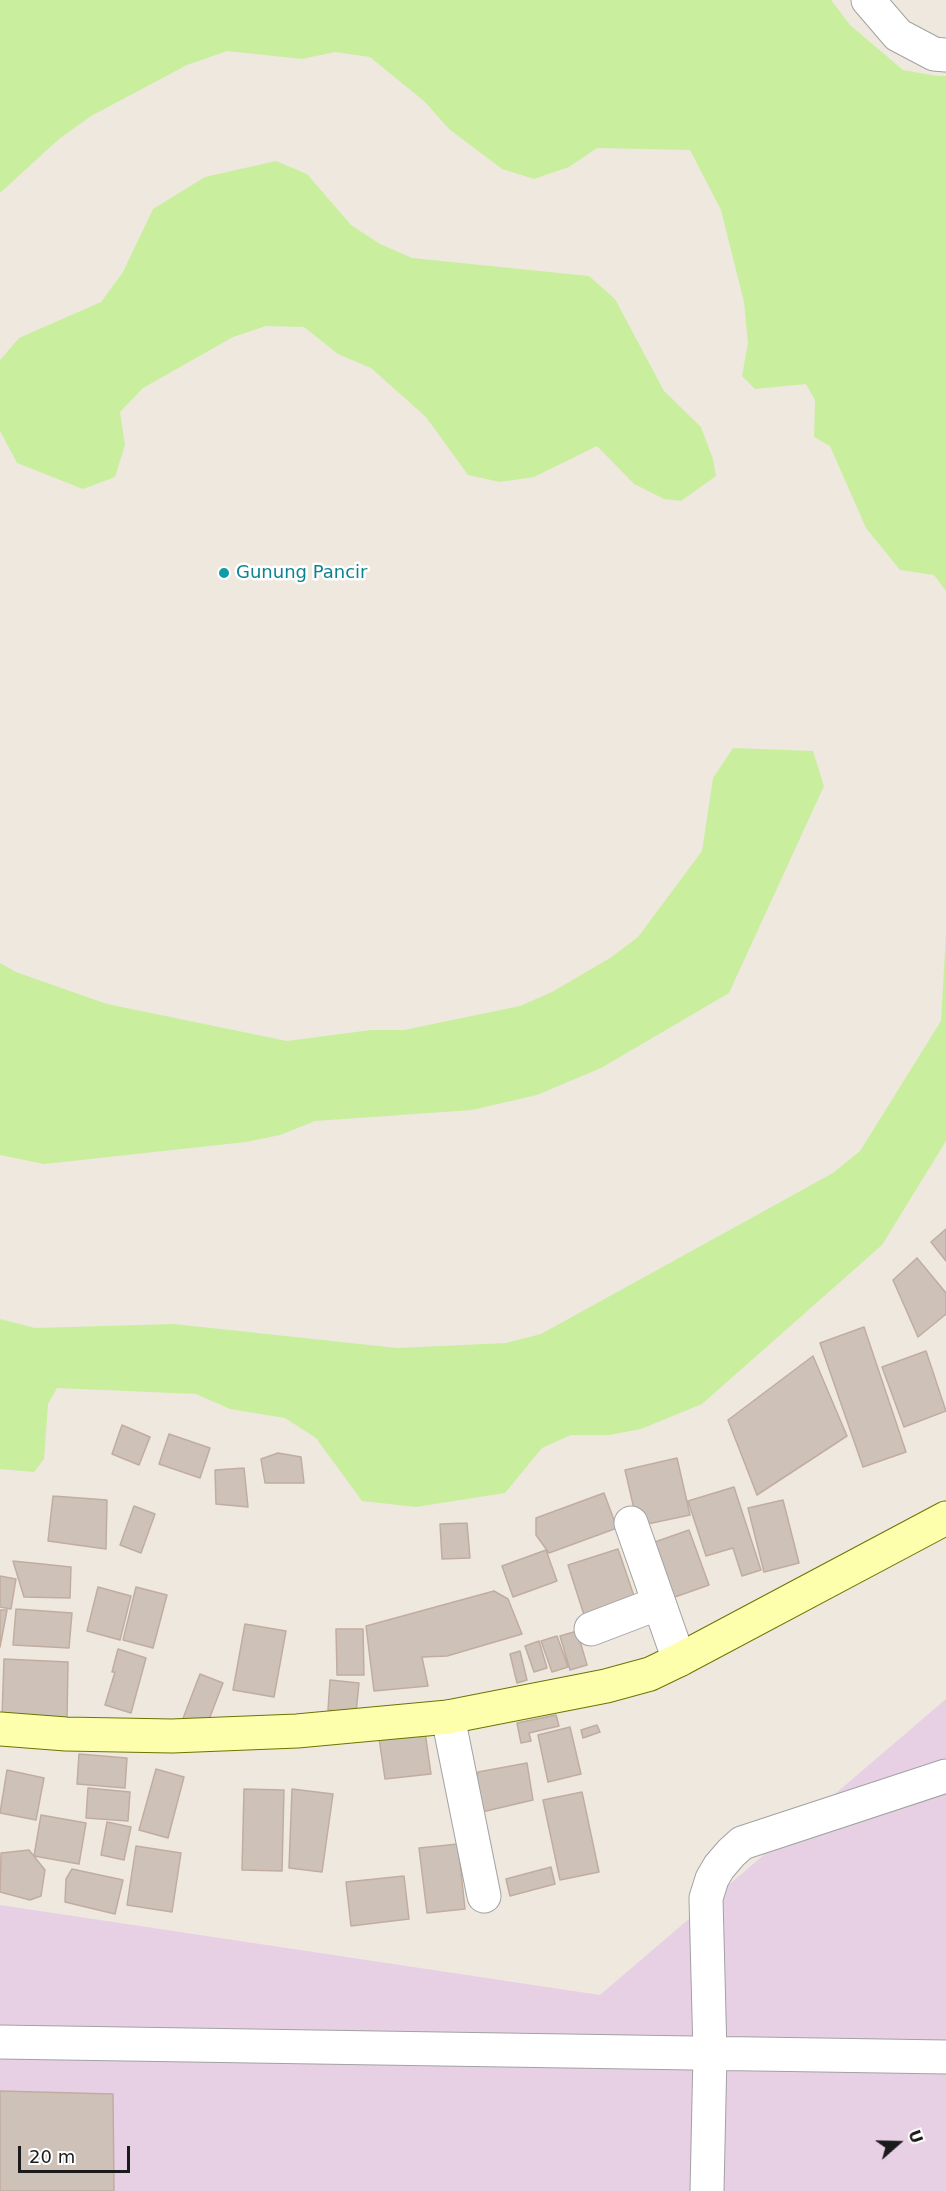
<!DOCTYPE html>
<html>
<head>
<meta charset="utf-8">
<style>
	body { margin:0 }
	#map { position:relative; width:946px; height:2191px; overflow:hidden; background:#eee8df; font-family:"DejaVu Sans",sans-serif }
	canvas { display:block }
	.north { position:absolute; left:868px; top:2113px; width:60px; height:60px; -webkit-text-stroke:4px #fff; paint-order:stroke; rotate:70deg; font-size:16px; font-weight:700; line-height:24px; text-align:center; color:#1b1b1b }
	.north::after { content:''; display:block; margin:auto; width:21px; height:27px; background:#1b1b1b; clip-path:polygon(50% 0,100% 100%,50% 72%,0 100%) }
	.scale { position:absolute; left:18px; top:2146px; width:112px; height:27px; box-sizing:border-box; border:3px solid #1b1b1b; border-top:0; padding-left:8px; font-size:18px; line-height:21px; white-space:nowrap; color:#1b1b1b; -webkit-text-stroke:4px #fff; paint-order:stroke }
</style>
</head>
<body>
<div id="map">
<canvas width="946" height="2191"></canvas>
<div class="north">U</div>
<div class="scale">20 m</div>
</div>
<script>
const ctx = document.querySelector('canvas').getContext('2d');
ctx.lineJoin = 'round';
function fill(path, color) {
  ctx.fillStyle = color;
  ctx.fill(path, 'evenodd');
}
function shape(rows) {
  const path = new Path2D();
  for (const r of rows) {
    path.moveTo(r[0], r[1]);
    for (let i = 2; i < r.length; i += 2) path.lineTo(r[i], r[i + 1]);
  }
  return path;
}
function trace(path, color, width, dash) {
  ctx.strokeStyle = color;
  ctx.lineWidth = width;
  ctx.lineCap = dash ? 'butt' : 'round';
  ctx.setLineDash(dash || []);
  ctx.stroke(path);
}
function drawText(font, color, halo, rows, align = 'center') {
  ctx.font = font + ' "DejaVu Sans",sans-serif';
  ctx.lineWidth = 5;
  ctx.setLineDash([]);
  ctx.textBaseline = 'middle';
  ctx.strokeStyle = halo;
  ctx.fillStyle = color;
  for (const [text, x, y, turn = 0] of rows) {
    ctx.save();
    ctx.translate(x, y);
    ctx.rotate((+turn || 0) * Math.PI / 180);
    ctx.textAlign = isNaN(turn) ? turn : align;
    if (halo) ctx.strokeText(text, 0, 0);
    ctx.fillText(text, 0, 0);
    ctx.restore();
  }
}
fill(shape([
	[946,1699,946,2191,0,2191,0,1905,600,1995]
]), '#e8d0e4');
fill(shape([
	[0,0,831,0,850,25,903,70,937,76,946,76,946,591,934,575,900,570,866,528,830,446,814,437,815,400,806,384,755,389,742,376,748,343,744,302,721,210,690,150,597,148,569,167,534,179,502,169,449,129,425,102,370,57,335,52,302,59,227,51,187,65,91,116,59,139,0,193],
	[276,161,307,174,351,225,380,244,412,258,589,276,615,299,664,391,701,427,713,459,716,476,681,501,664,499,634,484,597,446,534,477,500,482,468,475,426,417,371,368,338,354,304,327,266,326,233,337,143,388,120,412,125,445,115,477,83,489,17,463,0,431,0,360,19,338,101,302,123,272,153,209,205,177],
	[733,748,813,751,824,786,729,993,601,1068,537,1095,472,1110,315,1121,280,1135,246,1142,44,1164,0,1155,0,963,16,972,107,1004,287,1041,371,1030,404,1030,520,1006,552,992,610,958,638,937,702,851,713,778],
	[946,933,946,1141,882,1245,702,1404,641,1429,609,1435,571,1435,542,1448,505,1493,416,1507,362,1501,316,1438,285,1418,230,1409,196,1394,57,1388,48,1404,44,1459,34,1472,0,1469,0,1319,35,1328,174,1324,397,1348,506,1343,541,1334,833,1173,860,1151,941,1021]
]), '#c9ef9e');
const building = shape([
	[946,1229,946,1261,931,1242,946,1229],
	[917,1258,946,1293,946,1314,918,1337,893,1280,917,1258],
	[864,1327,906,1452,863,1467,820,1343,864,1327],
	[926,1351,946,1411,904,1427,882,1367,926,1351],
	[813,1356,847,1436,757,1495,728,1420,813,1356],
	[122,1425,150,1437,139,1465,112,1454,122,1425],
	[169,1434,210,1448,200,1478,159,1464,169,1434],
	[278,1453,301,1457,304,1483,265,1483,261,1459,278,1453],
	[677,1458,690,1515,638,1526,625,1470,677,1458],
	[244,1468,248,1507,216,1504,215,1470,244,1468],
	[734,1487,761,1570,742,1576,733,1548,706,1556,688,1501,734,1487],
	[604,1493,617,1528,549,1553,536,1535,536,1518,604,1493],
	[53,1496,107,1500,106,1549,48,1541,53,1496],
	[783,1500,799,1563,764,1572,748,1508,783,1500],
	[134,1506,155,1514,141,1553,120,1545,134,1506],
	[467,1523,470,1558,442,1559,440,1524,467,1523],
	[689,1530,709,1585,672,1598,652,1543,689,1530],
	[618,1549,636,1602,585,1618,568,1565,618,1549],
	[546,1550,557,1581,513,1597,502,1566,546,1550],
	[13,1561,71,1567,70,1598,24,1597,13,1561],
	[0,1576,16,1579,11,1609,0,1607,0,1576],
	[98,1587,131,1596,120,1640,87,1631,98,1587],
	[136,1587,167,1595,153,1648,123,1640,136,1587],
	[494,1591,508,1599,522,1634,447,1656,422,1657,428,1686,374,1691,366,1626,494,1591],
	[16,1609,72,1613,69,1648,13,1645,16,1609],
	[0,1610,7,1610,0,1647,0,1610],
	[245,1624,286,1631,274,1697,233,1690,245,1624],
	[336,1629,363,1629,364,1675,337,1675,336,1629],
	[577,1631,587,1665,570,1670,560,1636,577,1631],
	[557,1636,568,1667,552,1672,541,1641,557,1636],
	[539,1641,547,1668,534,1672,525,1646,539,1641],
	[118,1649,146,1658,131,1713,105,1705,115,1672,112,1672,118,1649],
	[520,1651,527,1680,517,1683,510,1654,520,1651],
	[4,1659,68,1662,67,1719,2,1717,4,1659],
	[200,1674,223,1683,205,1730,182,1721,200,1674],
	[330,1680,359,1683,356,1713,328,1710,330,1680],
	[556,1715,559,1726,529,1733,531,1741,521,1743,517,1723,556,1715],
	[597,1725,600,1732,583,1738,581,1730,597,1725],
	[570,1727,581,1774,548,1782,538,1735,570,1727],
	[425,1732,431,1774,385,1779,379,1738,425,1732],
	[79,1754,127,1758,125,1788,77,1784,79,1754],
	[527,1763,533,1800,482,1812,472,1795,478,1772,527,1763],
	[156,1769,184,1777,168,1838,139,1830,156,1769],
	[7,1770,44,1778,36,1820,0,1813,7,1770],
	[88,1788,130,1792,128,1821,86,1818,88,1788],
	[244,1789,284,1790,282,1871,242,1870,244,1789],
	[292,1789,333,1794,322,1872,289,1868,292,1789],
	[582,1792,599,1872,560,1880,543,1800,582,1792],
	[41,1815,86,1823,79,1864,34,1856,41,1815],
	[107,1822,131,1827,124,1860,101,1855,107,1822],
	[458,1844,465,1909,427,1913,419,1848,458,1844],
	[136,1846,181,1853,172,1912,127,1905,136,1846],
	[29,1850,45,1870,41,1896,30,1900,0,1892,1,1853,29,1850],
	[551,1867,555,1884,510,1896,506,1879,551,1867],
	[72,1869,123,1880,115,1914,65,1902,66,1879,72,1869],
	[404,1876,409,1919,351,1926,346,1882,404,1876],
	[0,2091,113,2094,114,2191,0,2191,0,2091]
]);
fill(building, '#cec1b8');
trace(building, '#c1ada0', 1.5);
const street = shape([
	[868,0,898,35,934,54,946,55],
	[631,1523,679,1660],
	[591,1629,659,1603],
	[448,1717,484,1896],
	[0,2042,946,2057],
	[707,2191,710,2054,706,1898,712,1879,719,1867,731,1853,742,1843,946,1776]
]);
const secondary = shape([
	[0,1729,66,1734,172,1736,297,1731,448,1717,606,1686,650,1674,679,1660,946,1518]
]);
trace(street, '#a2a2a2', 35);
trace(secondary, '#6c7400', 35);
trace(street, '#fff', 33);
trace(secondary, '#feffac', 33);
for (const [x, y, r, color] of [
	[224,573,6,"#0f9aa8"]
]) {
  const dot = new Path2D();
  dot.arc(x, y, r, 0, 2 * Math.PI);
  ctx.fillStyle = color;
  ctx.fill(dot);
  trace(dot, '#fff', 2);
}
drawText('18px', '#0d838f', '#fff', [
	["Gunung Pancir",236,573]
], 'left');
</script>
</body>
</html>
